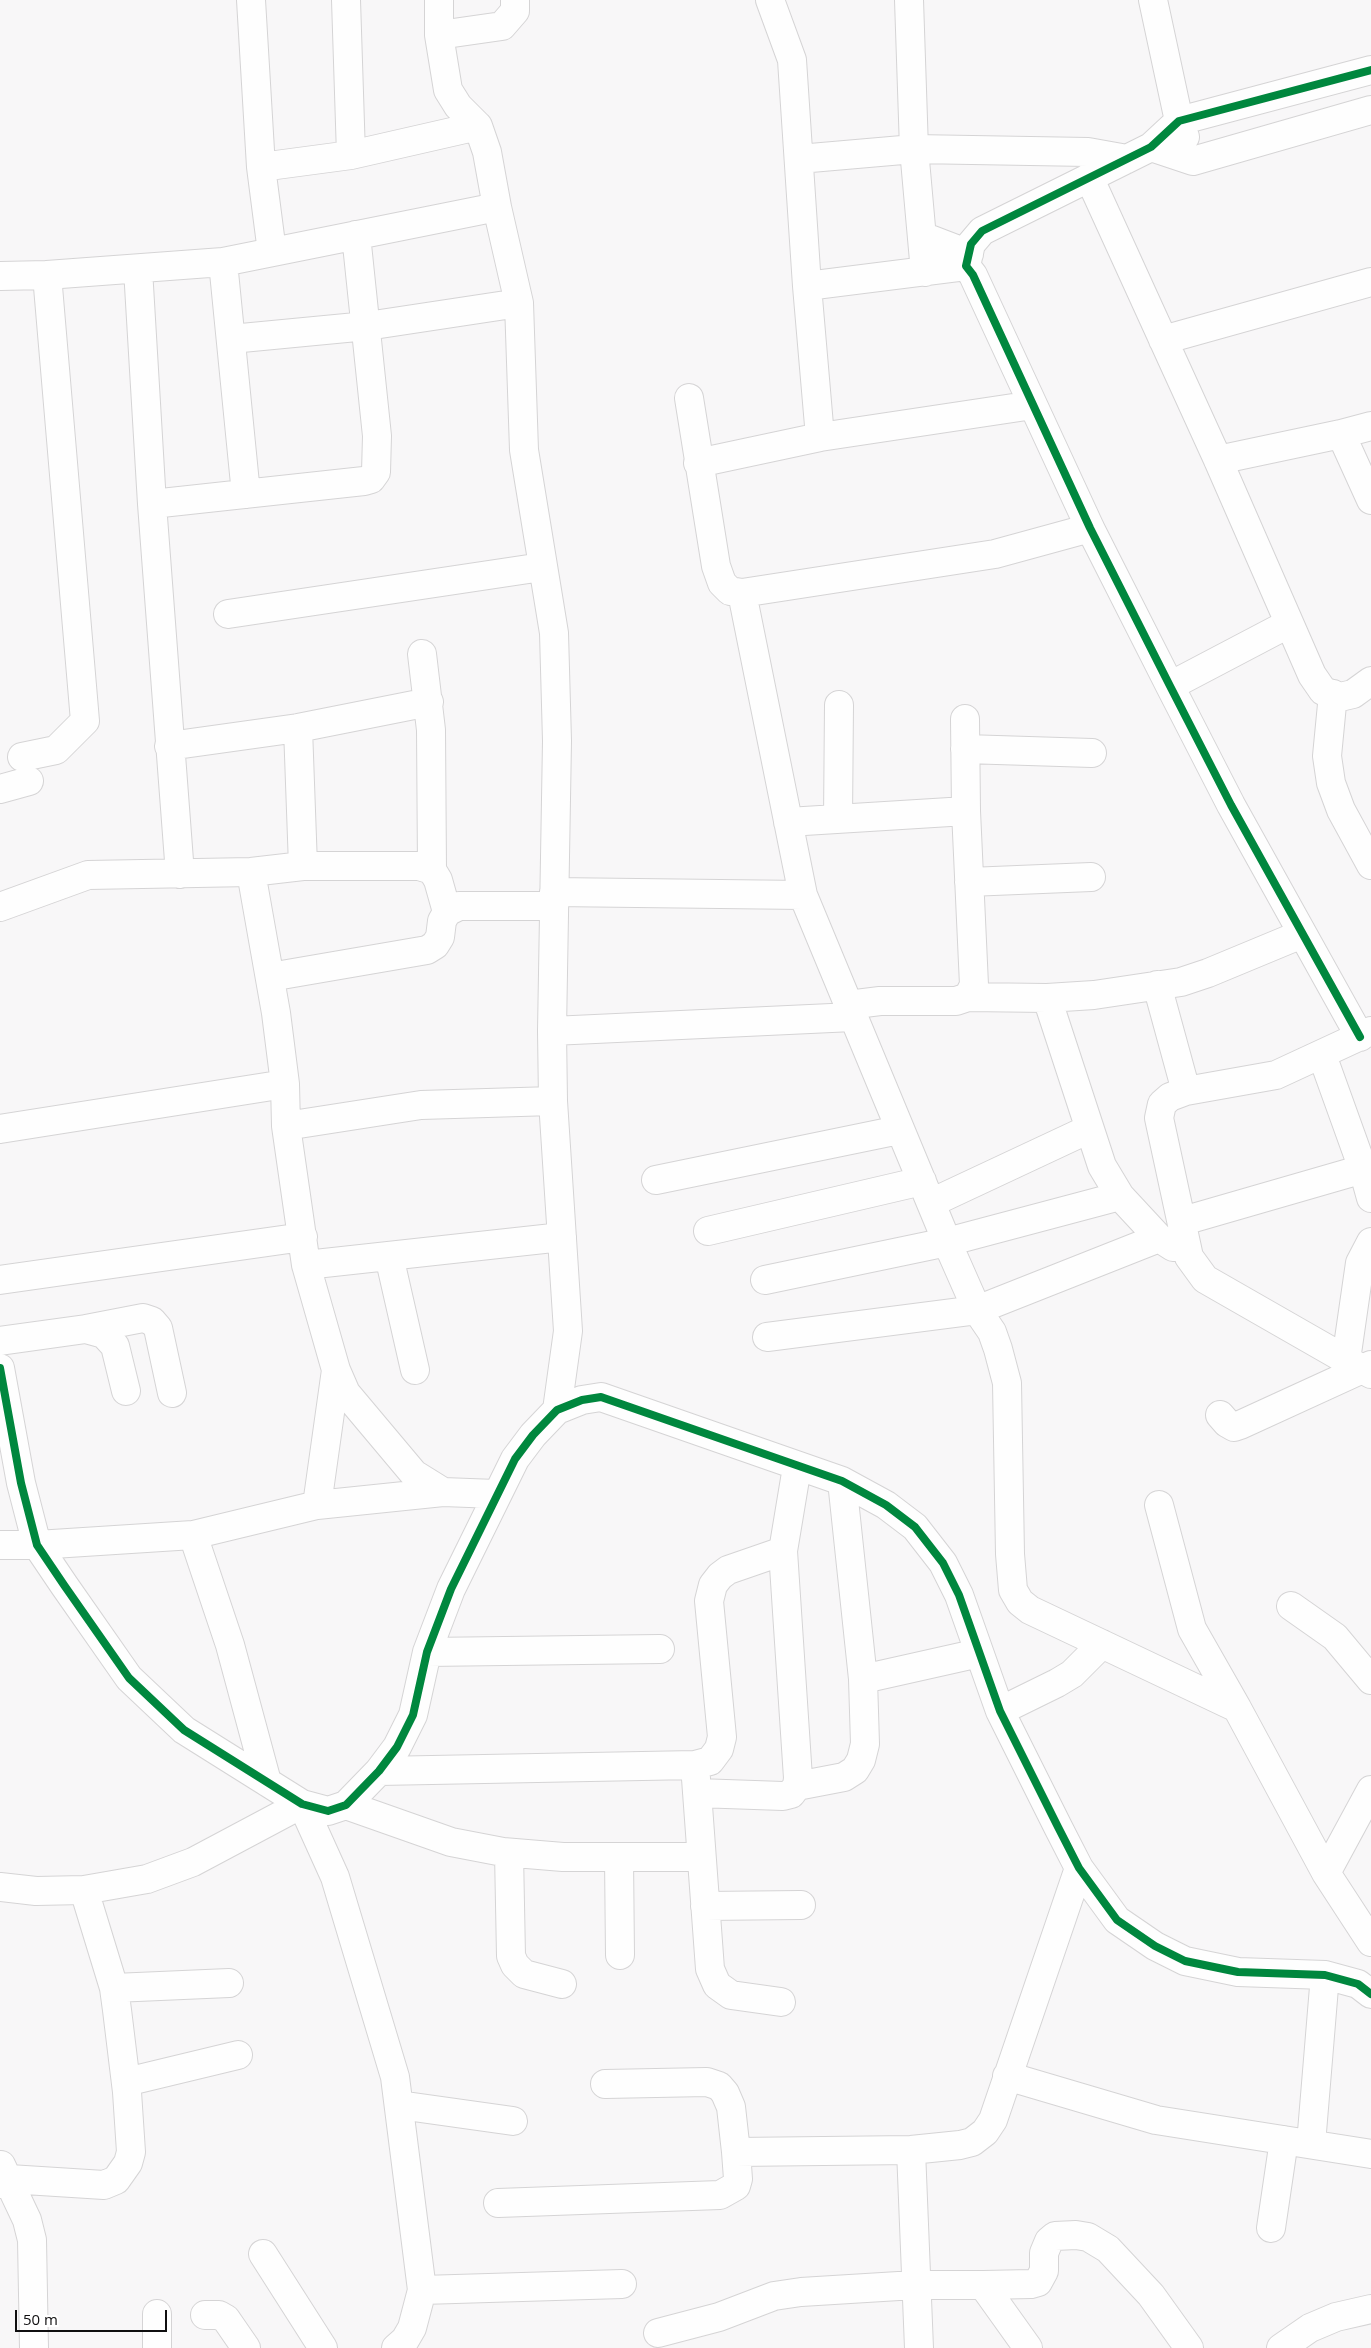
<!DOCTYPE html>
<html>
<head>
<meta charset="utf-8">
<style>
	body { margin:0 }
	#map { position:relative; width:1371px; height:2348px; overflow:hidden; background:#f8f7f8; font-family:"Open Sans",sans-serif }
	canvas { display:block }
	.scale { position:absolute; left:15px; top:2310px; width:152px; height:22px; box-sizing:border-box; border:2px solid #100f10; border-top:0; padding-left:6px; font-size:15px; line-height:18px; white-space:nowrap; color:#100f10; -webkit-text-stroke:4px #fff; paint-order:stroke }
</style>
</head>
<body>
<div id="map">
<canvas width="1371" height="2348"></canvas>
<div class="scale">50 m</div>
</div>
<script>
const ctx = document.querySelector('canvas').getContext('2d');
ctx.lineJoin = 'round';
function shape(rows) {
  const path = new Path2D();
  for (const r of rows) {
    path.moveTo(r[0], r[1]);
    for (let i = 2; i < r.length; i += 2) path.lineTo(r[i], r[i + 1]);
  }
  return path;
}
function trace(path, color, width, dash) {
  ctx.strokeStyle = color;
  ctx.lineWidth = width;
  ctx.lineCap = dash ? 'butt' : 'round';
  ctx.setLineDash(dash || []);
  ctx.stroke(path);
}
const minor = shape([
	[251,0,261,167,272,252],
	[346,0,351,155],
	[770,0,792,60,807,286,820,437],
	[909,0,914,149,925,272],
	[1153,0,1179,121,1185,137],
	[439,35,502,26,515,11,515,0],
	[1151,147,1193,161,1371,110],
	[799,159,914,149,1088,152,1127,159],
	[261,167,351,155,478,126],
	[1089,177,1218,460,1312,675,1323,691,1340,697,1353,694,1371,681],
	[497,207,519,303,524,450,554,633,557,741,552,1031,553,1101,568,1331,557,1410],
	[922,236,969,254],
	[223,262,246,494],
	[138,269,152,504,180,874],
	[0,276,47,275,223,262,497,207,487,152,478,126,458,106,448,90,439,35,439,0],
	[807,286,966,266],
	[231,339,367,326,519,303],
	[1163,340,1371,282],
	[689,398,716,566,722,583,730,591,742,593,995,554,1090,528],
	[1341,434,1371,500],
	[1218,460,1341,434,1371,426],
	[698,463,820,437,1033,405],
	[152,504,364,481,371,479,376,472,377,436,356,235],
	[742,593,803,895,947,1242,977,1310,992,1332,998,1349,1007,1383,1010,1554,1013,1590,1020,1602,1030,1610,1237,1708,1326,1873,1371,1942],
	[228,614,542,567],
	[422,654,431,730,432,870],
	[1170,686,1288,624],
	[1333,694,1327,756,1331,783,1341,810,1371,865],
	[298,728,303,866],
	[169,746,298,728,429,702],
	[965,749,1092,753],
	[22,757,56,750,85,721,47,275],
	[0,789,29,781],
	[838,819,839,705],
	[788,822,966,811],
	[251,872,276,1013,285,1084,286,1126,306,1265,336,1370,346,1393,414,1474,443,1492],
	[969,882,1091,877],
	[554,892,803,895],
	[0,907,88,875,251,872,303,866,419,866,432,870,438,880,447,912],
	[270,977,427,950,435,945,440,937,442,921,447,912,459,906,554,906],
	[1157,985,1186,1091],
	[968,997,1047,998,1094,995,1181,982,1208,973,1302,934],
	[1047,998,1102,1166,1120,1196,1159,1238,1173,1247],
	[848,1005,880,1001,956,1001,968,997,974,985,966,811,965,719],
	[552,1031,853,1017],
	[1371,1031,1276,1075,1186,1091,1170,1097,1162,1104,1159,1118,1189,1257,1205,1279,1371,1374],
	[1360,1037,1231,805,1170,686,1090,528,973,275,966,266,971,244,982,231,1151,147,1179,121,1371,70],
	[1322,1055,1363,1169,1371,1198],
	[286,1126,421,1105,553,1101],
	[0,1129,285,1084],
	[656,1180,899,1130],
	[931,1203,1089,1129],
	[1183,1221,1363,1169],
	[708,1231,922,1181],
	[389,1256,415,1370],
	[306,1265,562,1237],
	[0,1280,303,1237],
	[765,1280,947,1242,1120,1196],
	[86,1329,143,1318,152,1321,158,1328,172,1393],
	[767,1337,977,1310,1159,1238],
	[0,1341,86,1329,104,1334,115,1346,126,1391],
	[1346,1360,1360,1263,1371,1242],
	[0,1368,21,1483,37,1545,64,1585,129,1678,184,1730,302,1804,328,1811,346,1805,379,1771,397,1747,413,1715,427,1652,451,1589,515,1459,533,1435,557,1410,582,1400,601,1397,842,1481,886,1505,915,1527,943,1563,959,1595,1000,1711,1058,1827,1079,1868,1117,1920,1155,1946,1185,1961,1238,1972,1325,1975,1358,1984,1371,1994],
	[1220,1415,1227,1423,1234,1427,1240,1425,1371,1365],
	[317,1505,336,1370],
	[1159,1505,1192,1629,1237,1708],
	[193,1535,230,1645,267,1782],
	[0,1545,37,1545,193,1535,317,1505,443,1492,496,1494],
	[1291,1606,1335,1637,1371,1680],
	[427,1652,660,1649],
	[863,1679,979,1653],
	[1000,1711,1057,1683,1072,1674,1102,1644],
	[379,1771,695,1765],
	[797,1786,844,1777,855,1770,861,1760,865,1744,863,1679,842,1481],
	[697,1793,783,1796,791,1794,797,1786,798,1778,783,1551,797,1467],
	[346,1805,451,1842,503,1852,563,1857,701,1857],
	[509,1853,511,1956,515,1965,524,1974,562,1984],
	[619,1858,620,1955],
	[1326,1873,1371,1790],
	[0,1887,36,1891,84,1890,147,1879,193,1862,302,1804,335,1877,395,2077,422,2290,412,2328,405,2340,396,2348],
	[705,1906,801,1905],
	[114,1988,229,1983],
	[781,2002,731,1995,717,1985,710,1969,695,1765,710,1761,719,1749,722,1737,709,1601,713,1585,720,1576,728,1570,783,1551],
	[1007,2076,1156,2120,1371,2154],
	[126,2082,238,2055],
	[605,2084,707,2082,719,2086,725,2093,731,2107,736,2152,911,2150,960,2145,972,2142,985,2132,993,2120,1079,1868],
	[399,2105,513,2121],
	[1311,2144,1325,1975],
	[911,2150,919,2348],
	[1,2165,27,2220,32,2240,34,2348],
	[0,2184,9,2179,104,2185,116,2180,128,2163,131,2152,127,2092,117,2010,114,1988,84,1890],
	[498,2203,720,2195,736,2186,738,2179,736,2152],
	[1271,2228,1284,2140],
	[263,2254,323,2348],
	[983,2285,1031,2284,1038,2282,1044,2271,1044,2253,1049,2241,1055,2236,1076,2235,1088,2237,1108,2249,1151,2295,1189,2348],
	[422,2290,622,2284],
	[205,2315,219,2315,226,2319,246,2348],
	[658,2333,719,2317,774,2296,801,2292,915,2285,983,2285,1028,2348],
	[157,2348,157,2314],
	[1281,2348,1310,2328,1336,2317,1371,2309]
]);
trace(minor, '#d5d4d5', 30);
trace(minor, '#fefefe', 28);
trace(shape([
	[1360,1037,1231,805,1170,686,1090,528,973,275,966,266,971,244,982,231,1151,147,1179,121,1371,70],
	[0,1368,21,1483,37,1545,64,1585,129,1678,184,1730,302,1804,328,1811,346,1805,379,1771,397,1747,413,1715,427,1652,451,1589,515,1459,533,1435,557,1410,582,1400,601,1397,842,1481,886,1505,915,1527,943,1563,959,1595,1000,1711,1058,1827,1079,1868,1117,1920,1155,1946,1185,1961,1238,1972,1325,1975,1358,1984,1371,1994]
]), '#00873e', 8);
</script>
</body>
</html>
